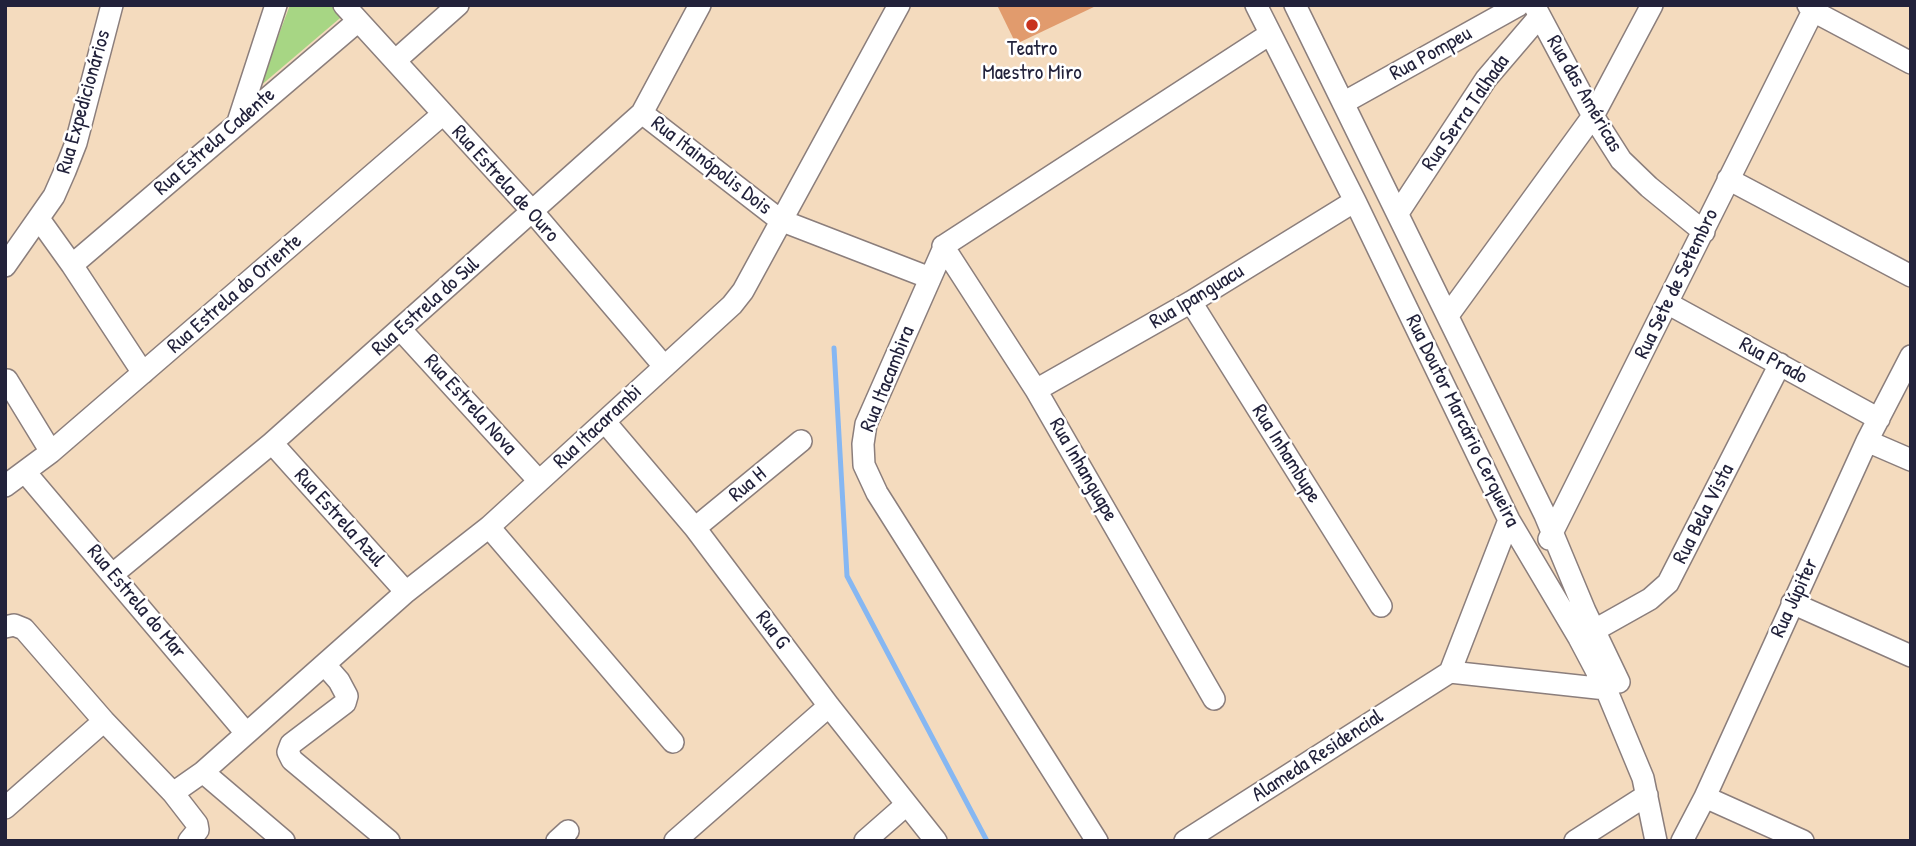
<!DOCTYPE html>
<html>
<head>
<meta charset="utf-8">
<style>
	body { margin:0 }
	#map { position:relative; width:1916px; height:846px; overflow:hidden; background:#f4dbbe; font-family:"Patrick Hand",sans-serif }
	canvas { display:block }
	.frame { position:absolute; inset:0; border:7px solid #22223b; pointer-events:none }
</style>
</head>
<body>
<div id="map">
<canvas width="1916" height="846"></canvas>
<div class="frame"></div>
</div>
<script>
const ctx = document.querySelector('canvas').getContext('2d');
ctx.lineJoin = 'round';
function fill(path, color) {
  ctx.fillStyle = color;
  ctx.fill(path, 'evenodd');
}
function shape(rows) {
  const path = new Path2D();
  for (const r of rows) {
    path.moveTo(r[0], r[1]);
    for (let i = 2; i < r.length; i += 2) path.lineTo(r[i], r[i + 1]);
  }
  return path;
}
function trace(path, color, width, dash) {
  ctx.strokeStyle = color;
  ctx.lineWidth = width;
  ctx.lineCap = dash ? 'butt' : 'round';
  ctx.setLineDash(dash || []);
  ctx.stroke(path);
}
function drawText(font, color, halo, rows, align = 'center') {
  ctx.font = font + ' "Patrick Hand",sans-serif';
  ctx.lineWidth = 5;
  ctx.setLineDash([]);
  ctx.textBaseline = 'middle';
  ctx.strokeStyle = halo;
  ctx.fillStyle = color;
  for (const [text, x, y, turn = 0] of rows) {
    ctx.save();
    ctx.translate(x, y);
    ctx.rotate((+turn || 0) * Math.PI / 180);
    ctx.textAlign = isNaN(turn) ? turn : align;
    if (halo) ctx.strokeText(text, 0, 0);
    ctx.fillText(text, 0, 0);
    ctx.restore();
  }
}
fill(shape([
	[290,5,339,5,346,13,259,87]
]), '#a7d684');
trace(shape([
	[834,348,847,576,987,841]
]), '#86b7f2', 5);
fill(shape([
	[997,5,1098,5,1016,44]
]), '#e19b6d');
const minor = shape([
	[344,5,533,212,663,365],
	[1256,5,1355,201,1509,520,1579,638,1606,689,1643,778,1656,841],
	[1295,5,1545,515,1585,611,1619,682],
	[1534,5,1593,116,1621,160,1649,187,1704,232],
	[1808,5,1813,11,1911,63],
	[396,60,458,5],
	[1343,103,1519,5],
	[642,113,780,220,930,278],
	[238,122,276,5],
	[1728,179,1911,276],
	[1398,213,1486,79,1539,17],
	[39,219,72,265,143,373],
	[943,246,1036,390,1214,699],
	[72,265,358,21],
	[5,266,54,196,65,171,76,143,112,5],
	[1191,302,1381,606],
	[1667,303,1879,419],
	[1449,314,1593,116,1652,5],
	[401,330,539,481],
	[7,380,51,452],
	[1036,390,1191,302,1355,201],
	[605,422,695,528,829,706,936,841],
	[1867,441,1911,460],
	[272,443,406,592],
	[25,472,246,733],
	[5,486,51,452,443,114],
	[1509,520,1450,672,1606,689],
	[489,527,673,742],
	[695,528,801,441],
	[1549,539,1816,5],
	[113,574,272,443,642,113,700,5],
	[1792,603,1911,656],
	[5,627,14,625,24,629,104,721,173,793,197,824,198,830,189,841],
	[1593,631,1650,599,1668,583,1780,364],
	[325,665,339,681,347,696,345,703,291,744,288,752,292,760,389,841],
	[203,772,284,841],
	[173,793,203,772,406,592,489,527,732,305,743,291,899,5],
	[1705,797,1803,841],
	[5,808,104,721],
	[557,841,568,831],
	[675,841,829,706],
	[865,841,906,805],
	[1097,841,877,493,864,465,863,444,866,424,945,245,1270,34],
	[1185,841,1450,672],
	[1575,841,1647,795],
	[1682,841,1705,797,1867,441,1911,356]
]);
trace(minor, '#8b7e7c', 24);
trace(minor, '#fff', 21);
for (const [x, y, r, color] of [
	[1032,25,7,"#c8321e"]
]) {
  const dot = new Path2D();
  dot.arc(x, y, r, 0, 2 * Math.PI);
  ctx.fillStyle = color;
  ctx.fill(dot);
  trace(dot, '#fff', 2.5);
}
drawText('21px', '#22223b', '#fff', [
	["Teatro",1032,49],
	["Maestro Miro",1032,73]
]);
drawText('21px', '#22223b', '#fff', [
	["Rua Pompeu",1431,54,-29],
	["Rua das Américas",1584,94,60],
	["Rua Expedicionários",84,102,-74],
	["Rua Serra Talhada",1466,113,-55],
	["Rua Estrela Cadente",215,142,-41],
	["Rua Itainópolis Dois",711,166,38],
	["Rua Estrela de Ouro",505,184,48],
	["Rua Sete de Setembro",1677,284,-64],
	["Rua Estrela do Oriente",235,294,-41],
	["Rua Ipanguacu",1197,297,-31],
	["Rua Estrela do Sul",426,307,-42],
	["Rua Prado",1773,361,29],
	["Rua Itacambira",888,379,-68],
	["Rua Estrela Nova",470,405,48],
	["Rua Doutor Marcário Cerqueira",1462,421,64],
	["Rua Itacarambi",598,427,-43],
	["Rua Inhambupe",1286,454,58],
	["Rua Inhanguape",1083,470,60],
	["Rua H",748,485,-40],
	["Rua Bela Vista",1704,514,-63],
	["Rua Estrela Azul",339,518,48],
	["Rua Júpiter",1795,598,-65],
	["Rua Estrela do Mar",136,602,50],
	["Rua G",772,630,53],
	["Alameda Residencial",1318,756,-33]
]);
</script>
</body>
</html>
